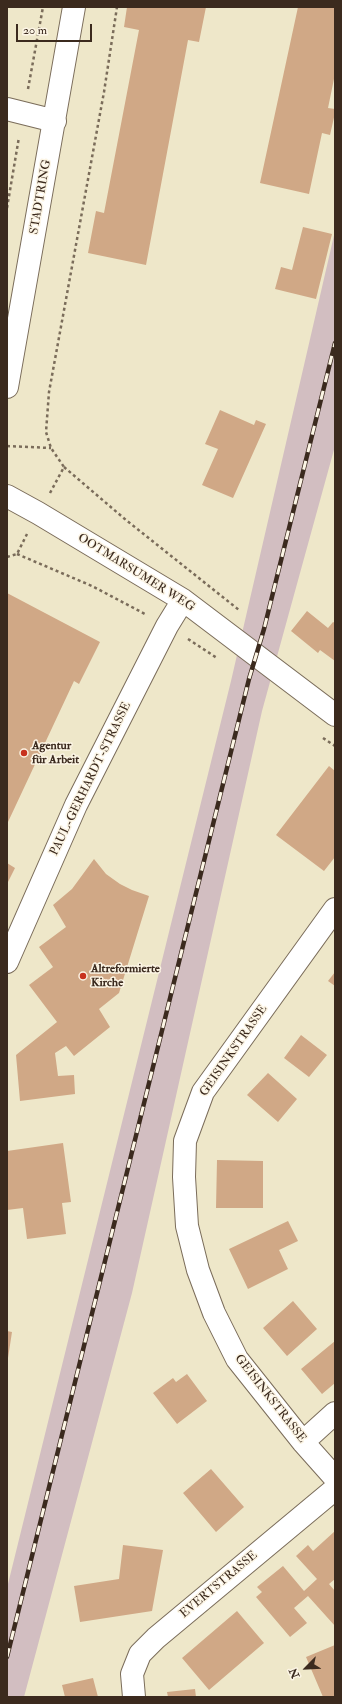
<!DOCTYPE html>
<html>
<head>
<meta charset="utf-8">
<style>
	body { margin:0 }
	#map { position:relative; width:342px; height:1704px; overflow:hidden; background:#eee7c9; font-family:"IM FELL Double Pica",serif }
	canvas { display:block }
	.frame { position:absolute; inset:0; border:8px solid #3b2a1e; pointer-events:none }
	.north { position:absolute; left:286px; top:1648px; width:40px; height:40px; -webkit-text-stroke:3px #fcf5e5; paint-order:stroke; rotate:246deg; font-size:11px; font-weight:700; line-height:16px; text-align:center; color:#3b2a1e }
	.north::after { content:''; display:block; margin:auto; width:14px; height:18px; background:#3b2a1e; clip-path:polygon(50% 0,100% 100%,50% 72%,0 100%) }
	.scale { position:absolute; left:16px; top:24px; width:76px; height:18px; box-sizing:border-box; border:2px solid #3b2a1e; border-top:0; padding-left:5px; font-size:12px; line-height:14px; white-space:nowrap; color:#3b2a1e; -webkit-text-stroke:3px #fcf5e5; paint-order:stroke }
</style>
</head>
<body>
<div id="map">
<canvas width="342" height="1704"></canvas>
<div class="frame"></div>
<div class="north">N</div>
<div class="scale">20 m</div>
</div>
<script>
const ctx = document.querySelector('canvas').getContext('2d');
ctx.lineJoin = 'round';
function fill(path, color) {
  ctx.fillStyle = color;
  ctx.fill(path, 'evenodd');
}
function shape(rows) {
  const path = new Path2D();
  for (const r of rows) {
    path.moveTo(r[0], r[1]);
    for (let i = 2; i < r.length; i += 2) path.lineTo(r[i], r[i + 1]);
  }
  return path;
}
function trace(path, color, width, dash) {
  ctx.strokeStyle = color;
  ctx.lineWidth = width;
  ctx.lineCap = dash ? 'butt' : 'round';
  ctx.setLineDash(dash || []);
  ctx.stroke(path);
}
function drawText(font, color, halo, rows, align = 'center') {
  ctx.font = font + ' "IM FELL Double Pica",serif';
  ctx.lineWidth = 3;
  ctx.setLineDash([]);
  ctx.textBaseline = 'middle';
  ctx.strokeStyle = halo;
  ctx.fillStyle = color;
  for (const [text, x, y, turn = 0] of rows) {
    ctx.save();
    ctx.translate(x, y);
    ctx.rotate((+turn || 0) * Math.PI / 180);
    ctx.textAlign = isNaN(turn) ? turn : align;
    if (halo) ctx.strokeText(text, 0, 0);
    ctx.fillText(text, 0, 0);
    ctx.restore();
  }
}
fill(shape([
	[335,231,335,446,262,711,132,1293,24,1697,7,1697,7,1588,231,681]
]), '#d2bec1');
fill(shape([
	[127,7,206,7,199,42,188,40,146,265,88,253,96,211,104,213,139,30,124,27],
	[298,7,335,7,335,74,328,108,335,109,335,113,330,135,322,133,309,194,260,183],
	[303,227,332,234,316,299,275,289,281,267,292,270],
	[220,410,254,425,256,420,266,424,233,498,202,485,218,449,205,444],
	[7,593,100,642,79,684,74,681,8,822,7,822],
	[307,611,328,628,333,622,335,623,335,661,320,650,318,653,291,631],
	[329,766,335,771,335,857,324,871,276,835],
	[94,859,106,874,120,884,132,890,149,896,119,993,99,1009,110,1027,74,1056,66,1046,55,1053,58,1076,74,1075,75,1094,20,1101,16,1055,57,1022,29,985,53,967,39,947,66,927,53,905,72,889],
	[7,863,15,868,7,884],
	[335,972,335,986,328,981],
	[301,1035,327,1055,309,1077,284,1058],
	[268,1073,297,1099,278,1122,247,1095],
	[63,1143,71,1202,62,1203,66,1234,27,1239,23,1208,7,1210,7,1151],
	[217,1160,263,1161,263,1208,216,1208],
	[288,1221,298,1241,279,1250,288,1269,248,1289,229,1249],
	[293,1301,317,1329,287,1356,263,1328],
	[7,1331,12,1332,8,1358,7,1358],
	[335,1341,335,1383,322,1394,301,1369],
	[187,1374,207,1401,177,1424,153,1393,173,1378,176,1382],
	[211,1469,244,1507,216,1532,183,1493],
	[335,1531,335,1579,329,1584,335,1591,335,1626,308,1596,294,1608,307,1623,290,1637,256,1597,262,1592,257,1587,283,1566,304,1591,317,1579,296,1556,308,1545,313,1551],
	[123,1545,163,1550,152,1611,80,1622,74,1586,119,1579],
	[237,1611,264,1643,209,1690,182,1658],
	[335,1645,335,1697,323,1697,306,1657],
	[93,1678,98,1697,65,1697,62,1685],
	[195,1689,196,1697,168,1697,167,1692]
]), '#d0a886');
const minor = shape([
	[7,109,55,121],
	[7,387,74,7],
	[7,496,38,513,183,600,335,715],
	[335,909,203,1092,185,1141,184,1177,187,1226,198,1270,214,1313,237,1359,303,1442,335,1478],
	[7,962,76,805,167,626,183,600],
	[303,1442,335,1413],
	[134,1697,132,1674,140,1654,156,1638,335,1489]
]);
trace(minor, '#7a6c5a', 24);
trace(shape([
	[28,89,43,7],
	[7,208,19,137],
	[7,446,51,448],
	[64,467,126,520,239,610],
	[50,493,64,467,51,448,46,432,49,392,104,92,117,7],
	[17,554,92,586,145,614],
	[7,557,17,554,27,534],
	[188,639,217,658],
	[323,738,335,746]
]), '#7a6c5a', 2.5, [3, 3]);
trace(minor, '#fff', 22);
const rail = shape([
	[7,1657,249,679,264,629,335,343]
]);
trace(rail, '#3b2a1e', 4.5);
trace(rail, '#fcf5e5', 3, [9]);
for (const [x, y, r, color] of [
	[24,753,4,"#c8321e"],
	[83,976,4,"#c8321e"]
]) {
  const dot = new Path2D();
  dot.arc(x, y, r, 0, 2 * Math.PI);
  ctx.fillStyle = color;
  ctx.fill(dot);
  trace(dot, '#fcf5e5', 1.5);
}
drawText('12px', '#3b2a1e', '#fcf5e5', [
	["STADTRING",41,197,-80],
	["OOTMARSUMER WEG",136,573,32],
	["PAUL-GERHARDT-STRASSE",91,779,-64],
	["GEISINKSTRASSE",234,1051,-55],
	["GEISINKSTRASSE",270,1399,52],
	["EVERTSTRASSE",219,1585,-40]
]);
drawText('bold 12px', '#3b2a1e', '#fcf5e5', [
	["Agentur",32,746],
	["für Arbeit",32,760],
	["Altreformierte",91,969],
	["Kirche",91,983]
], 'left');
</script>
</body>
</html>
